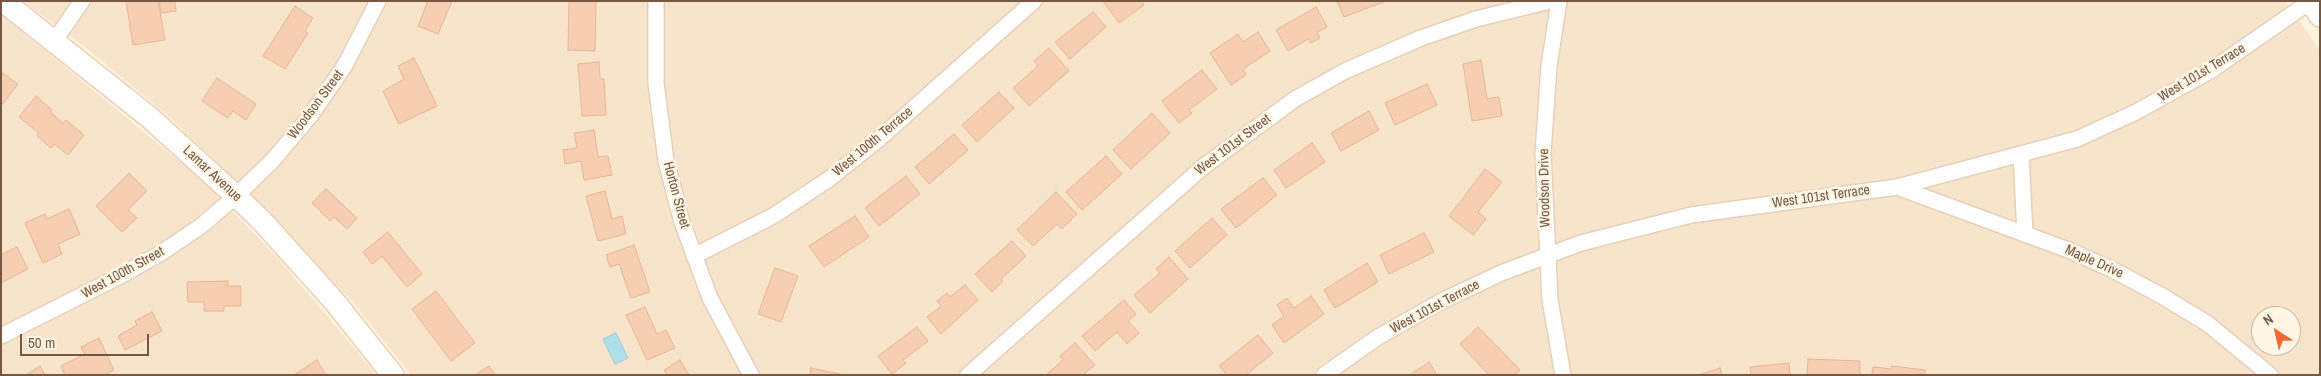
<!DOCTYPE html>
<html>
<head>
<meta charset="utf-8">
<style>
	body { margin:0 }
	#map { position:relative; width:2321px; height:376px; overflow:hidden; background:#fef3dd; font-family:"Archivo Narrow",sans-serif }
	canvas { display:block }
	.frame { position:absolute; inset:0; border:2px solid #765744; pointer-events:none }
	.north { position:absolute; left:2251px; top:306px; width:50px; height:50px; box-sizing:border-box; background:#fff6e5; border:1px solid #c8b6a5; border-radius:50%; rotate:325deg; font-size:14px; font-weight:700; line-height:20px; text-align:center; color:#765744 }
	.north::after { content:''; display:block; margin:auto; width:18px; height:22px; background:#f56635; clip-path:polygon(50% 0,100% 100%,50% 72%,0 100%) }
	.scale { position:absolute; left:20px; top:334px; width:129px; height:22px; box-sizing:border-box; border:2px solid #765744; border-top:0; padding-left:6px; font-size:15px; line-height:18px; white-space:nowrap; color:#765744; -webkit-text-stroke:4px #fff6e5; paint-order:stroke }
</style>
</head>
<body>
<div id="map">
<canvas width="2321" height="376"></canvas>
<div class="frame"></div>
<div class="north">N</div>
<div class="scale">50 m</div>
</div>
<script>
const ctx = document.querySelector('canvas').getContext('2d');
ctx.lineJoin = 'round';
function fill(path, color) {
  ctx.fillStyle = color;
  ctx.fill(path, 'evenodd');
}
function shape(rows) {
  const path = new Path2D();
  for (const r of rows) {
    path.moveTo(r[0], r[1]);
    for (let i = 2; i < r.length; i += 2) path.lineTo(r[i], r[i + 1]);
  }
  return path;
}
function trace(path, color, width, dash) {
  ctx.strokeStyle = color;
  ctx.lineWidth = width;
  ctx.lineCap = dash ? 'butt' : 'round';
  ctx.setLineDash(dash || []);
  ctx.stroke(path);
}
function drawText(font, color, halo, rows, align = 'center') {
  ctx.font = font + ' "Archivo Narrow",sans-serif';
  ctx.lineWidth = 5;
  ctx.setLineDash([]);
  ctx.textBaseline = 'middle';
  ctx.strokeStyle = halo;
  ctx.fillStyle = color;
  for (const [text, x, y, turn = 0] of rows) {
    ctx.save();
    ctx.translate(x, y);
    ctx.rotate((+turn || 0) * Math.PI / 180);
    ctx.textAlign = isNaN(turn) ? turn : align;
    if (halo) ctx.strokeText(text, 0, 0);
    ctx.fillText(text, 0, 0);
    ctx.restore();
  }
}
fill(shape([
	[23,1,2285,1,2320,50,2320,375,411,375,352,301,225,170,166,114,85,47],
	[2261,316,2291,316,2291,346,2261,346],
	[1,14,201,179,277,257,377,375,1,375]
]), '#f7e4cb');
const water = shape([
	[616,333,628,358,615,364,603,339,616,333]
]);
fill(water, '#b0dfe9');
trace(water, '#96cfdc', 1);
const building = shape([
	[126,1,158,1,165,40,133,45,126,1],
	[159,1,175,1,176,11,161,13,159,1],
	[428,1,452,1,438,34,418,26,428,1],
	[569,1,596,1,595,51,568,50,569,1],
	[1103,1,1142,1,1144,5,1119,23,1103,1],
	[1337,1,1386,1,1344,17,1337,1],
	[295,6,313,18,305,31,308,33,285,69,263,56,295,6],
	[1316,7,1327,27,1317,32,1320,38,1311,43,1308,39,1288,51,1276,30,1316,7],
	[1093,12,1106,27,1070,59,1055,42,1093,12],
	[1258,32,1270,51,1243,69,1246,75,1231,85,1210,53,1238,34,1243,42,1258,32],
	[1049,48,1069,71,1029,106,1013,88,1038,66,1034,61,1049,48],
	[414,58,437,106,399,124,383,91,404,79,398,66,414,58],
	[1481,60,1487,99,1499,97,1502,116,1472,121,1463,64,1481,60],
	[599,62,600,79,604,79,606,115,582,116,578,64,599,62],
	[1202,70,1217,89,1189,110,1192,113,1179,123,1162,101,1202,70],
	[1,72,18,84,1,106,1,72],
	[217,78,256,104,246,120,233,111,228,118,202,101,217,78],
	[1427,84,1437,105,1395,125,1385,103,1427,84],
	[999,92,1014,108,977,142,962,125,999,92],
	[36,96,52,110,50,112,63,123,66,120,84,135,68,155,54,144,51,148,37,136,39,133,19,117,36,96],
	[1369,111,1379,130,1341,151,1331,133,1369,111],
	[1152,113,1170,133,1131,169,1113,150,1152,113],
	[594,130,598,157,608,156,612,175,584,180,581,161,565,164,563,150,577,148,574,133,594,130],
	[954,134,968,150,929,184,915,167,954,134],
	[1312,143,1325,162,1286,188,1274,170,1312,143],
	[1106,156,1122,174,1082,210,1066,192,1106,156],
	[1485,169,1502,182,1478,212,1486,219,1473,235,1449,216,1485,169],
	[129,173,147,191,128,210,137,218,122,232,96,206,129,173],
	[906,176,920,194,879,226,865,208,906,176],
	[1263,178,1277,195,1236,228,1221,209,1263,178],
	[326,189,357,218,347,229,334,217,330,221,312,203,326,189],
	[605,191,612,219,622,216,626,234,598,241,586,196,605,191],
	[1056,192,1077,214,1062,229,1057,224,1033,246,1017,230,1056,192],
	[69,209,80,234,58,244,62,254,43,263,25,223,45,214,47,219,69,209],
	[855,216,869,237,824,267,809,246,855,216],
	[1212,218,1227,235,1190,268,1175,251,1212,218],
	[388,232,422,274,407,287,382,256,372,264,363,252,388,232],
	[1424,233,1434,252,1389,274,1380,255,1424,233],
	[1012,241,1026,256,1001,279,1003,281,992,292,975,274,1012,241],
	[634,245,650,292,631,298,619,264,610,267,606,255,634,245],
	[17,247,28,269,1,283,1,255,17,247],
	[1169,257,1188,279,1150,313,1134,295,1160,273,1156,269,1169,257],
	[1367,263,1378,282,1335,308,1324,290,1367,263],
	[775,268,798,276,781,322,758,314,775,268],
	[228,281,228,286,241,286,241,306,224,306,224,311,204,311,204,302,188,302,187,282,228,281],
	[965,285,978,300,941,334,927,317,941,306,937,301,947,293,950,297,965,285],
	[436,291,475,343,451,361,412,309,436,291],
	[1311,296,1324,314,1284,343,1272,325,1284,316,1277,305,1287,298,1294,308,1311,296],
	[1124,300,1136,314,1128,321,1139,333,1127,344,1117,332,1095,351,1082,336,1124,300],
	[645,307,657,334,666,330,675,348,647,360,626,315,645,307],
	[152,312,162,331,125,350,118,336,137,325,135,321,152,312],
	[917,327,928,341,903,360,906,363,892,374,878,356,917,327],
	[1478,327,1520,370,1515,375,1489,375,1460,344,1478,327],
	[1258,335,1273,353,1246,375,1227,375,1219,366,1258,335],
	[99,338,114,370,104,375,65,375,61,366,85,354,81,347,99,338],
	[1075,343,1095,365,1083,375,1046,375,1063,360,1060,356,1075,343],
	[1808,359,1860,361,1860,375,1807,375,1808,359],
	[317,360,326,375,294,375,317,360],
	[680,360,689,375,667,375,664,370,680,360],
	[1429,362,1437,375,1410,375,1429,362],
	[1789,363,1790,375,1751,375,1750,367,1789,363],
	[40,366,45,375,26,375,40,366],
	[489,366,495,375,475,375,489,366],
	[1892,366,1925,370,1925,375,1872,375,1873,367,1891,369,1892,366],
	[811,368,844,375,810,375,811,368],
	[1720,368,1722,375,1699,375,1720,368]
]);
fill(building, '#f6cfb2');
trace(building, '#eab691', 1);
const street = shape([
	[656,1,656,83,666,161,682,222,710,298,751,375],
	[1559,1,1549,66,1543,153,1550,300,1563,375],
	[55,40,82,1],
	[2021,154,2025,234],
	[1897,187,2071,251,2113,270,2162,296,2208,324,2270,375],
	[694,256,773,216,829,179,879,139,1034,1],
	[1,336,120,276,161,253,201,226,236,196,272,161,311,115,345,65,378,1],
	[968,375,1203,167,1295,99,1345,71,1421,38,1476,19,1550,1],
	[1324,375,1378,337,1440,302,1501,273,1581,243,1691,215,1897,187,2077,139,2136,112,2210,71,2311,1]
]);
const secondary = shape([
	[3,1,149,117,236,196,262,221,334,301,393,375],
	[2310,1,2320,16]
]);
trace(street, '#e5d0bc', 18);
trace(secondary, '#ebd1b8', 24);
trace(street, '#fff', 15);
trace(secondary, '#fff', 21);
drawText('14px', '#765744', '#fff6e5', [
	["West 101st Terrace",2202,73,-31],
	["Woodson Street",316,105,-53],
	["West 100th Terrace",873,142,-40],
	["West 101st Street",1233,145,-37],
	["Lamar Avenue",212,174,43],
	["Woodson Drive",1545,188,-91],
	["Horton Street",676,195,75],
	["West 101st Terrace",1821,197,-8],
	["Maple Drive",2094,262,24],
	["West 100th Street",123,273,-29],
	["West 101st Terrace",1435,307,-28]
]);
</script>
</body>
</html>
